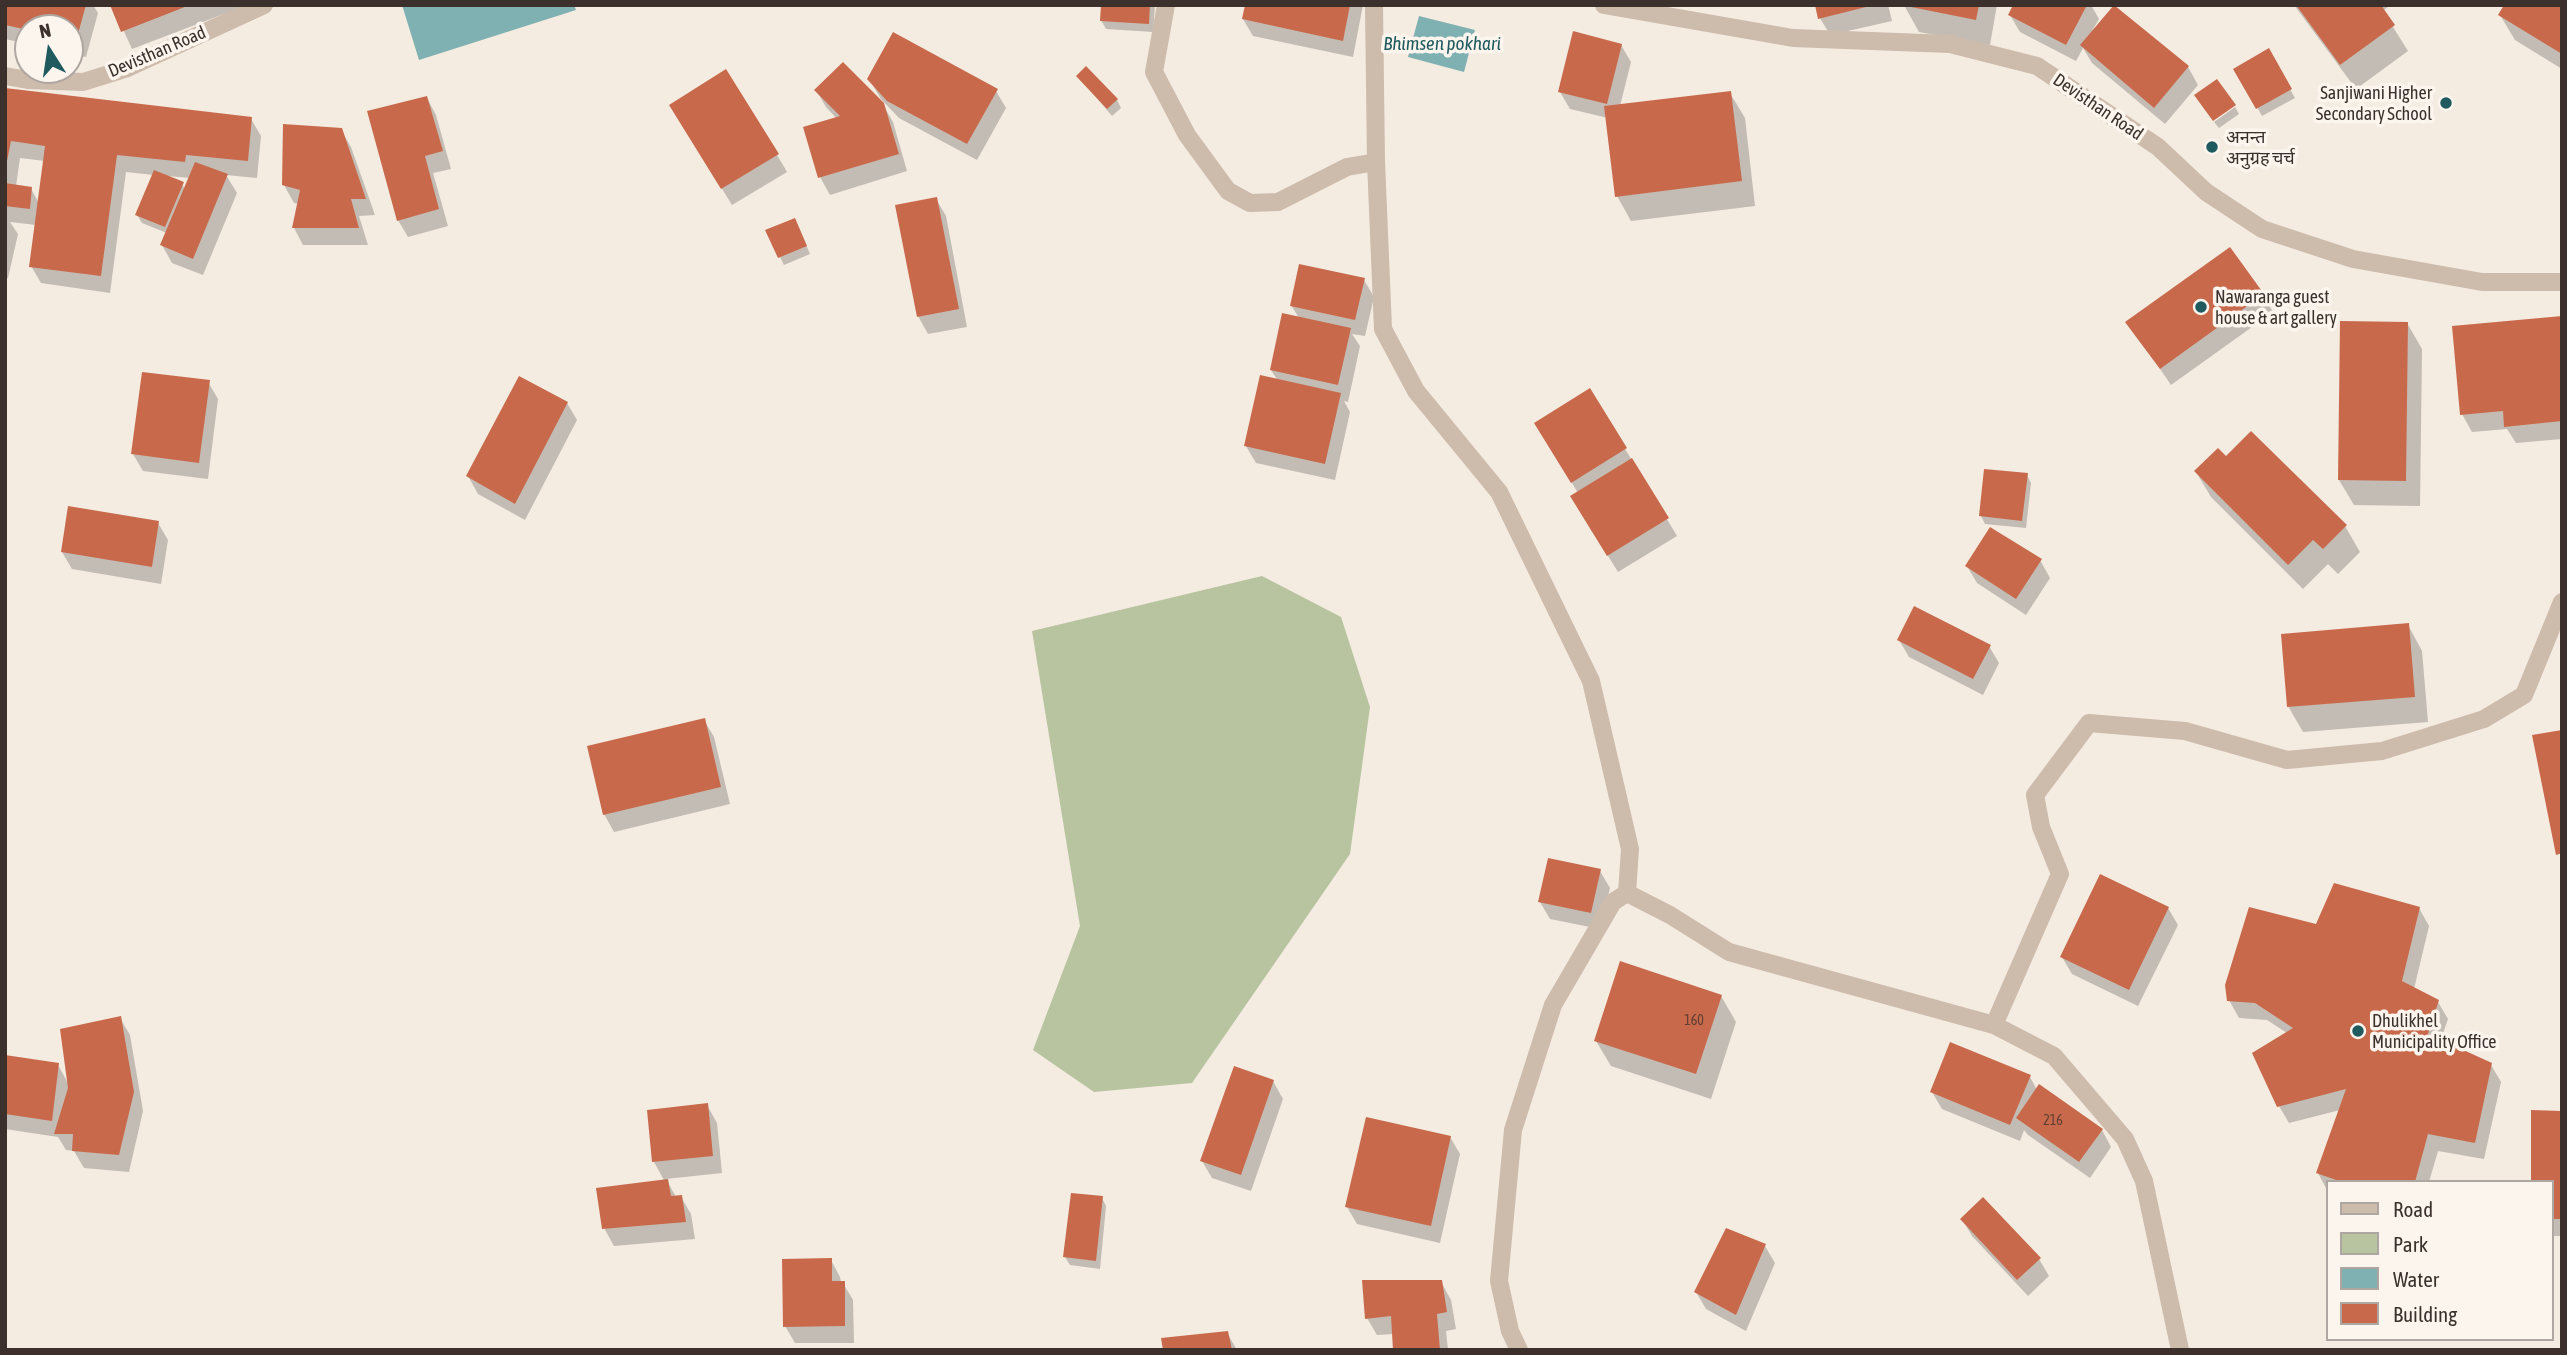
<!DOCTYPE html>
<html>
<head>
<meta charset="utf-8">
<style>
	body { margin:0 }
	#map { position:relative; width:2567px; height:1355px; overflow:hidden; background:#f4ebe1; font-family:"Asap Condensed",sans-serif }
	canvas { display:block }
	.frame { position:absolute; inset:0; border:7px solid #3b302b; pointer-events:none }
	.legend { position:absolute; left:2326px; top:1180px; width:228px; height:161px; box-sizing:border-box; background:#fbf5ee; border:2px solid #aea6a0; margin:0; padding:9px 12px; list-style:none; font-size:21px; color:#3b302b }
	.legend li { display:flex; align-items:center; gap:14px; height:35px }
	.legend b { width:35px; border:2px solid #aea6a0 }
	.north { position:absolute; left:14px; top:14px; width:70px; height:70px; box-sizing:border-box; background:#fbf5ee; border:2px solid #aea6a0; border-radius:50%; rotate:348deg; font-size:19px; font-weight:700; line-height:28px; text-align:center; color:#3b302b }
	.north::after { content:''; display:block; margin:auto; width:24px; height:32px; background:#1f5a5e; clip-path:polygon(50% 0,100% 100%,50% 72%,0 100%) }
</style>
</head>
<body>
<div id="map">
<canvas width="2567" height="1355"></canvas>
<div class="frame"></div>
<ul class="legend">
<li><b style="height:9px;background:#cdbbac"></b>Road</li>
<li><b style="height:19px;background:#b8c4a0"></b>Park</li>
<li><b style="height:19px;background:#7fb0b2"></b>Water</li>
<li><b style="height:19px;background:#c8694b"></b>Building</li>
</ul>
<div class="north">N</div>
</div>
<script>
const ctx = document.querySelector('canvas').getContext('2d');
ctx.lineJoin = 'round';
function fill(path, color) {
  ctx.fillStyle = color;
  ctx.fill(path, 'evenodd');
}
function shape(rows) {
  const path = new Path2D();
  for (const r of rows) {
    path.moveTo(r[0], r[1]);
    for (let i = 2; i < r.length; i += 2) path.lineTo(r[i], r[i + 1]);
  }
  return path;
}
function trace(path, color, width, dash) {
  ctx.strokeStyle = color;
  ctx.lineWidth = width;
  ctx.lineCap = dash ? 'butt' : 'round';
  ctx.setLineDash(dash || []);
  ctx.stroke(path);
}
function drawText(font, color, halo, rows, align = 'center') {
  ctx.font = font + ' "Asap Condensed","Noto Sans Devanagari",sans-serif';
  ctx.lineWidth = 7;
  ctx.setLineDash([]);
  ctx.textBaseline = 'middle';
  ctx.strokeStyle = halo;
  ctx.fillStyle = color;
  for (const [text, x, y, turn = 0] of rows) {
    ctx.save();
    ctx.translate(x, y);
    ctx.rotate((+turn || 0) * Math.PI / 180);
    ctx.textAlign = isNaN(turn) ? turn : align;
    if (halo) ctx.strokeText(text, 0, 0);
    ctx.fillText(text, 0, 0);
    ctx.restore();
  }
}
fill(shape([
	[1262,576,1341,617,1370,707,1350,854,1192,1083,1094,1092,1033,1050,1080,926,1032,631]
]), '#b8c4a0');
fill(shape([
	[402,5,574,5,576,10,419,60],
	[1419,16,1475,30,1464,72,1408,57]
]), '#7fb0b2');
fill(shape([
	[5,5,93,5,98,13,86,57,70,54,70,28,28,28,28,44,5,39],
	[112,5,241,5,242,7,132,49],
	[1102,5,1155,5,1153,32,1106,29,1101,20],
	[1246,5,1363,5,1353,57,1253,36,1243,19],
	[1817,5,1888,5,1892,21,1830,35,1820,18],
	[1904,5,1997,5,1990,45,1919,32],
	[2015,5,2091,5,2099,19,2092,31,2188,67,2198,85,2165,124,2092,63,2083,48,2076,61,2020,32,2010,15],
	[2294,5,2390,5,2383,11,2408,51,2356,89],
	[2562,5,2562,69,2515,40,2500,15],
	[1621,45,1631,62,1620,106,1730,93,1745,118,1755,206,1631,221,1617,196,1608,118,1570,109,1560,92],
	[2269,51,2295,98,2262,116,2236,69],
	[1078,76,1117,100,1121,108,1112,116],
	[869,79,996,91,1006,108,977,160,899,118,881,99],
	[5,89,251,119,261,136,257,178,226,175,237,193,203,275,172,263,162,245,167,233,142,223,137,215,154,175,126,172,110,293,41,283,31,266,36,225,10,222,18,234,8,278,5,278],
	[20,158,45,161,39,203,31,189,16,186],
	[167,176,190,178,185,189,182,184],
	[816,90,882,103,893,122,907,171,830,195,820,177,806,128,837,119,826,107],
	[427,98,436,115,451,169,433,173,448,226,408,237,398,220],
	[2235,107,2239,114,2219,128,2214,122],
	[681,122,777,155,787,172,732,205],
	[341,130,351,147,375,215,359,216,368,245,303,245,294,228,299,204,294,203,284,185],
	[936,199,946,216,967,327,928,334,918,316],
	[799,228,810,254,784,265,780,257],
	[1364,280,1374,297,1365,336,1352,334,1360,346,1348,402,1344,401,1350,412,1335,480,1256,463,1246,446,1278,381,1271,370,1299,318,1291,305],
	[2263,295,2273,312,2171,385,2128,322],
	[2562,318,2562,439,2516,443,2507,429,2472,432,2462,414],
	[2407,323,2422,349,2420,506,2354,505,2339,480],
	[208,382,218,399,208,479,143,471,133,454],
	[1590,390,1677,536,1618,572,1582,514,1578,493,1546,440],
	[567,403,577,420,525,520,478,494,468,476],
	[2226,458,2345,526,2360,552,2338,574,2328,564,2303,589,2211,497,2196,472],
	[2027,475,2031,483,2026,528,1985,524,1981,516],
	[158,523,168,540,161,584,72,569,62,552],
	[2040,560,2050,578,2026,615,1977,583,1967,566],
	[2408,625,2422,651,2428,722,2303,732,2288,706],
	[1899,640,1989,646,1999,663,1983,695,1909,657],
	[704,720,714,737,730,804,614,832,604,814],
	[1600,871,1610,888,1600,929,1550,919,1540,902],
	[2168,908,2178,925,2138,1006,2072,974,2062,957],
	[2419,908,2429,926,2414,989,2438,1002,2448,1019,2440,1042,2491,1065,2501,1082,2484,1159,2438,1151,2429,1182,2327,1182,2327,1190,2318,1173,2340,1110,2289,1123,2279,1106,2287,1033,2267,1020,2239,1018,2229,1000,2317,926],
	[1721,996,1736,1022,1711,1099,1611,1066,1596,1041],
	[120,1018,130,1035,143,1111,129,1172,84,1168,74,1151,66,1150,58,1137,5,1129,5,1057,58,1065,69,1085],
	[2030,1077,2037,1090,2102,1130,2111,1147,2090,1178,2028,1135,2024,1130,2020,1141,1942,1109,1932,1092],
	[1273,1081,1283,1099,1251,1191,1212,1178,1202,1161],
	[707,1105,717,1123,722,1173,666,1179,676,1197,681,1197,691,1214,695,1239,614,1246,604,1228,665,1182,654,1162],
	[2562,1112,2562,1236,2551,1236,2551,1182],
	[1450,1137,1460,1154,1440,1243,1357,1224,1347,1207],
	[1102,1198,1106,1206,1100,1269,1070,1265,1065,1257],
	[1962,1219,2039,1259,2049,1276,2028,1296,1972,1236],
	[1765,1246,1775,1263,1746,1331,1706,1309,1696,1292],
	[831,1260,840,1277,841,1283,843,1283,853,1300,854,1343,795,1343,785,1326],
	[1441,1282,1451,1300,1456,1329,1446,1331,1448,1350,1395,1350,1394,1334,1377,1335,1367,1318],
	[1227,1333,1237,1350,1165,1350]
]), '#0003');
fill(shape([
	[5,5,86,5,76,41,70,39,70,28,28,28,28,30,5,25],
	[110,5,190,5,121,32],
	[1101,5,1150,5,1149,24,1100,21],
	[1245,5,1350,5,1343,41,1242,19],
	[1815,5,1870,5,1870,6,1818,19],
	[1901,5,1979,5,1976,20],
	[2013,5,2087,5,2066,45,2008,15],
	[2114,5,2189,66,2154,108,2080,45],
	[2296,5,2381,5,2395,25,2340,65],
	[2504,5,2562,5,2562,54,2498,15],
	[1573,31,1622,44,1607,104,1558,92],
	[893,32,998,89,967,144,887,101,867,79],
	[2269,48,2292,89,2256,109,2233,69],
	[843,62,884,103,899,154,818,178,803,127,840,116,814,90],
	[1086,66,1118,99,1107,109,1076,76],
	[726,69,779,154,721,189,669,105],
	[2217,79,2236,105,2213,121,2194,95],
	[5,88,252,117,248,161,186,155,185,162,117,155,101,276,29,267,45,146,11,141,5,171],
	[1731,91,1742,181,1615,197,1604,106],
	[427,96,443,151,425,156,439,209,397,221,367,111],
	[283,124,342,128,366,199,351,199,359,228,292,228,300,190,282,185],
	[195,162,228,174,193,259,160,245],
	[154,170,184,182,165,227,135,215],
	[5,183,32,187,30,209,5,206],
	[937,197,959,309,917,317,895,205],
	[795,218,807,246,778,258,765,230],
	[2230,247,2264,294,2160,369,2125,322],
	[1299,264,1365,278,1355,320,1290,306],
	[1282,313,1351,328,1338,385,1270,370],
	[2562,316,2562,421,2504,427,2503,411,2460,415,2452,326],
	[2340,321,2408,322,2406,481,2338,480],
	[142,372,210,380,199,463,131,454],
	[1260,375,1341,393,1325,464,1244,446],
	[519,376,568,402,515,504,466,476],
	[1590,388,1627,448,1571,483,1534,423],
	[2251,431,2347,525,2323,549,2313,540,2288,565,2194,471,2218,448,2226,456],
	[1632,458,1669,518,1607,556,1570,496],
	[1984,469,2028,473,2022,521,1979,516],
	[68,506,159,521,152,567,61,552],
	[1990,527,2042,559,2016,599,1965,566],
	[1914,606,1991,645,1973,679,1897,640],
	[2409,623,2415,697,2287,707,2281,634],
	[705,718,721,787,603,815,587,746],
	[2562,730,2562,853,2556,855,2532,735],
	[1548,858,1601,869,1591,913,1538,902],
	[2100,874,2169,907,2129,990,2060,957],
	[2334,883,2420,907,2402,981,2439,1000,2428,1034,2492,1063,2475,1143,2428,1134,2415,1182,2342,1182,2316,1173,2346,1089,2277,1107,2252,1053,2293,1028,2255,1003,2227,1001,2225,985,2249,907,2316,924],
	[1620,961,1722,995,1696,1074,1594,1041],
	[121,1016,134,1092,119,1155,72,1151,73,1134,54,1134,68,1088,60,1029],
	[1950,1042,2031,1075,2010,1125,1930,1092],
	[5,1055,59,1063,52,1121,5,1114],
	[1234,1066,1274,1080,1241,1175,1200,1161],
	[2039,1084,2103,1129,2079,1162,2016,1118],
	[708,1103,713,1156,652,1162,647,1110],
	[2531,1110,2562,1111,2562,1219,2551,1219,2551,1182,2531,1182],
	[1366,1117,1451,1136,1431,1226,1345,1207],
	[668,1179,671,1196,682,1195,686,1222,602,1229,596,1188],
	[1071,1193,1103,1196,1096,1261,1063,1257],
	[1983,1197,2041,1258,2017,1280,1960,1219],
	[1726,1228,1766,1244,1736,1315,1694,1292],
	[832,1258,832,1281,845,1281,845,1326,783,1327,782,1259],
	[1362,1280,1442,1280,1447,1312,1437,1314,1440,1350,1393,1350,1391,1316,1365,1319],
	[1228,1331,1232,1350,1163,1350,1161,1338]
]), '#c8694b');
trace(shape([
	[1166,5,1154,72,1187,135,1228,191,1250,203,1278,202,1347,167,1376,162]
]), '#cdbbac', 18);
trace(shape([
	[1374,5,1376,162,1383,329,1416,391,1499,492,1591,681,1630,849,1627,893,1670,915,1729,952,1994,1025,2054,1056,2125,1139,2144,1181,2180,1350],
	[1604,5,1793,38,1950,44,2037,66,2158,147,2206,192,2262,229,2353,259,2482,282,2562,282],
	[5,76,28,80,83,82,125,69,264,5],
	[1994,1025,2060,874,2041,827,2035,795,2089,723,2185,731,2287,760,2382,751,2484,719,2524,695,2562,602],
	[1519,1350,1510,1331,1499,1281,1513,1130,1553,1005,1613,902,1627,893]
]), '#cdbbac', 18);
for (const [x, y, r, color] of [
	[2446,103,7,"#1f5a5e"],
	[2212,147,7,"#1f5a5e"],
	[2201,307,7,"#1f5a5e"],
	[2358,1031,7,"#1f5a5e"]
]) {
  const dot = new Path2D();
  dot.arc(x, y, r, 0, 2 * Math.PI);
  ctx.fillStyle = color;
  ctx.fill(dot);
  trace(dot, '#fbf5ee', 2.5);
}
drawText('14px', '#5e3e33', null, [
	["160",1694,1021],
	["216",2053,1121]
]);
drawText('18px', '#3b302b', '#fbf5ee', [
	["Devisthan Road",157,52,-23],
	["Devisthan Road",2098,107,34]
]);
drawText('18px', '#3b302b', '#fbf5ee', [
	["Sanjiwani Higher",2432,93,"right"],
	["Secondary School",2432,114,"right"],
	["अनन्त",2226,137],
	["अनुग्रह चर्च",2226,158],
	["Nawaranga guest",2215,297],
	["house & art gallery",2215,318],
	["Dhulikhel",2372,1021],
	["Municipality Office",2372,1042]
], 'left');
drawText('italic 19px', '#1f5a5e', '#fbf5ee', [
	["Bhimsen pokhari",1442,44]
]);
</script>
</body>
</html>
